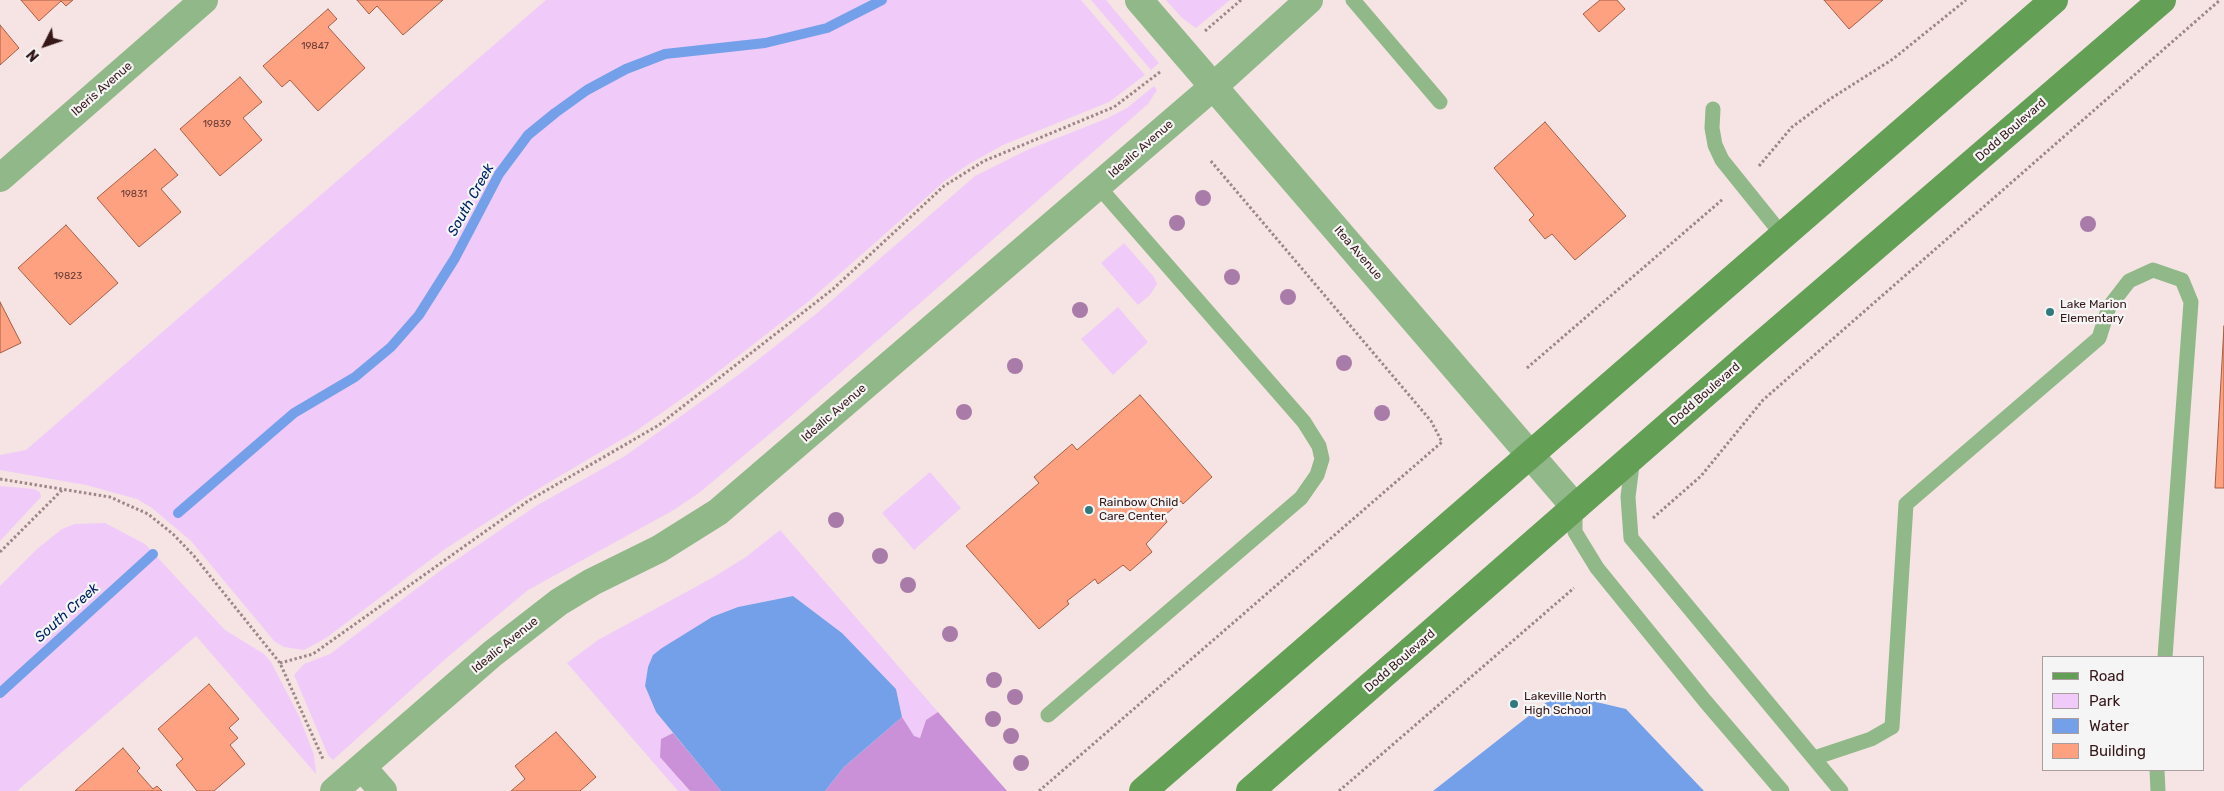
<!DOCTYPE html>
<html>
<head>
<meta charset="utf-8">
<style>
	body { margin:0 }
	#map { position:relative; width:2224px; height:791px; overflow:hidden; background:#f5e4e3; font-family:Rubik,sans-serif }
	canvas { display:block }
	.legend { position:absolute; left:2042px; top:656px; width:162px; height:115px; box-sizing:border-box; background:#f5f5f5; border:1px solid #a99d9d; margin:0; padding:6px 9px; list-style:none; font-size:15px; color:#371819 }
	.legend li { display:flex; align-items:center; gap:10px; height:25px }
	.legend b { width:25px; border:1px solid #a99d9d }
	.north { position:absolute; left:20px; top:20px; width:50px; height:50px; -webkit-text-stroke:4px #f5f5f5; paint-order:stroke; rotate:229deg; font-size:14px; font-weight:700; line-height:20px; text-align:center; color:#371819 }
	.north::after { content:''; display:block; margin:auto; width:18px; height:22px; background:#371819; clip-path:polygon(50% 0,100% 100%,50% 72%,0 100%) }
</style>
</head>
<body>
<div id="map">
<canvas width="2224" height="791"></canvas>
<ul class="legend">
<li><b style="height:6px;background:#649f56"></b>Road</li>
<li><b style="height:14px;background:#f0cbf9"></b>Park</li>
<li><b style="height:14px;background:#73a0e9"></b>Water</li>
<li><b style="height:14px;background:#fda181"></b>Building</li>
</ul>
<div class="north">N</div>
</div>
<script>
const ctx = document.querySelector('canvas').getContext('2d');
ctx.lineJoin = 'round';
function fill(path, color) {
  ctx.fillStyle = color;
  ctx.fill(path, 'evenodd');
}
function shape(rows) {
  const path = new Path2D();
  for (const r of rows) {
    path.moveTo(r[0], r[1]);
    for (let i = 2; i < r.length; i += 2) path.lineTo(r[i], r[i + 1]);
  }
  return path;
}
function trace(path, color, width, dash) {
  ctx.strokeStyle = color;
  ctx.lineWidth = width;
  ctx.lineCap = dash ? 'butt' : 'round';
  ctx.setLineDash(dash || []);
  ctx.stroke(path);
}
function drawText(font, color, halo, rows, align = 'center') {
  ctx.font = font + ' Rubik,sans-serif';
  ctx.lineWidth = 4.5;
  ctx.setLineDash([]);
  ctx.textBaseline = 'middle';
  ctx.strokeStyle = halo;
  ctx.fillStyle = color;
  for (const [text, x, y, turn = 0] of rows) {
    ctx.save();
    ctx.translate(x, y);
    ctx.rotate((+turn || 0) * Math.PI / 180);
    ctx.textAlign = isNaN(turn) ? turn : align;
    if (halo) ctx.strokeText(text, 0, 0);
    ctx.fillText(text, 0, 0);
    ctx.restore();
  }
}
fill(shape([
	[546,0,1081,0,1145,75,1109,102,1003,145,969,164,946,180,809,301,701,385,636,431,543,486,445,549,326,638,304,650,284,647,275,642,191,541,152,508,137,499,86,485,0,470,0,455,26,450],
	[1091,0,1106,0,1159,63,1151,70],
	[1166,0,1230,0,1196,28,1182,18],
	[1154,86,1157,90,1148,104,784,422,699,493,672,511,528,590,450,655,333,760,328,755,294,675,304,664,330,654,444,568,536,506,625,456,741,373,816,314,975,176,1027,150,1108,118,1127,108],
	[1124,243,1154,277,1157,284,1150,295,1138,305,1101,263],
	[1118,307,1148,342,1113,375,1081,339],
	[930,472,961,508,914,550,882,513],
	[0,486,34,489,40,492,41,497,0,541],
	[105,523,145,544,225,630,264,654,271,662,299,716,314,755,316,774,196,636,17,791,0,791,0,586,37,549,62,529,75,524],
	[780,530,938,712,926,720,920,738,914,737,902,717,896,689,842,633,793,596,738,607,648,667,645,686,656,712,673,733,661,739,681,782,690,791,678,791,567,663,598,640,712,578,746,557]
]), '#f0cbf9');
fill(shape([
	[938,712,1007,791,825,791,844,767,902,717,914,736,920,738,926,720],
	[673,733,707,774,721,791,690,791,660,757,661,739]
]), '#ca90d8');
fill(shape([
	[793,596,842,633,896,689,902,717,844,767,825,791,721,791,656,712,645,686,648,667,653,655,662,648,712,617,738,607],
	[1558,693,1626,709,1704,791,1433,791]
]), '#73a0e9');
trace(shape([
	[178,513,294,413,355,377,391,347,419,315,455,258,499,174,528,135,555,113,587,90,626,69,665,54,765,43,827,28,882,0],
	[0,693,153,554]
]), '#73a0e9', 10);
const building = shape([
	[21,0,73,0,66,6,61,1,39,21,21,0],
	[357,0,443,0,403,35,377,6,369,14,357,0],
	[1600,0,1617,0,1625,9,1599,32,1583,14,1600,0],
	[1824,0,1883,0,1849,29,1824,0],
	[328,9,337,19,328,27,365,68,318,111,290,80,282,87,263,66,328,9],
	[0,25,19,48,0,65,0,25],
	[240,77,262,102,243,118,262,140,220,176,180,129,240,77],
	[1545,122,1626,216,1575,260,1552,234,1545,239,1529,220,1534,215,1494,168,1545,122],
	[155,149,178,175,161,189,181,212,139,247,97,198,155,149],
	[66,225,118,283,70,325,18,268,66,225],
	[0,302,21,343,0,353,0,302],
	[2224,326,2224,488,2215,488,2224,326],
	[1140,395,1212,477,1183,504,1181,501,1164,516,1167,522,1146,544,1152,552,1130,571,1123,565,1098,584,1095,579,1067,601,1069,604,1039,629,966,546,1039,483,1034,477,1072,444,1077,450,1140,395],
	[209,684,239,719,229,728,238,738,230,745,245,764,214,791,197,791,176,765,183,759,158,729,209,684],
	[556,732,596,777,580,791,511,791,525,779,515,766,556,732],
	[123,748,140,768,137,771,153,789,157,786,162,791,75,791,123,748]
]);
fill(building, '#fda181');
trace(building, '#a45f47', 1);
trace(shape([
	[1205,31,1241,0],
	[1759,166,1792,127,1830,99,1893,59,1966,0],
	[1527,368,1723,199],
	[0,479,110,497,148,514,173,534,194,556,280,663,323,759],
	[1653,518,1701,476,1763,400,2220,0],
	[0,552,62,490],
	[280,663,313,654,528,501,659,425,833,289,944,186,984,161,1114,107,1160,72],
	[1039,791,1442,442,1431,421,1210,160],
	[1339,791,1574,588]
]), '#9e8686', 3, [2.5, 2.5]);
trace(shape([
	[1353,0,1440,102],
	[1713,109,1712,128,1715,145,1722,160,1784,237],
	[1633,457,1628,497,1631,538,1841,791],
	[1575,507,1575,532,1597,568,1705,701,1782,791],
	[1048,715,1301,498,1317,475,1322,459,1319,446,1304,422,1098,186],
	[1814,758,1871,739,1892,727,1906,504,2099,338,2109,307,2129,281,2153,270,2182,280,2191,302,2165,657],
	[2157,770,2158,791]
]), '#91b888', 15);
trace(shape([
	[1139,0,1575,507],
	[0,178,204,0],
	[362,767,383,791],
	[334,791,492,654,559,602,592,582,659,549,718,512,1214,86,1309,0]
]), '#91b888', 28);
trace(shape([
	[1143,791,2054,0],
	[1250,791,1747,357,2162,0]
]), '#649f56', 28);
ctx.fillStyle = '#a97ba9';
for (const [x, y] of [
	[1203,198],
	[1177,223],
	[2088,224],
	[1232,277],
	[1288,297],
	[1080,310],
	[1344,363],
	[1015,366],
	[964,412],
	[1382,413],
	[836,520],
	[880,556],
	[908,585],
	[950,634],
	[994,680],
	[1015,697],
	[993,719],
	[1011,736],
	[1021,763]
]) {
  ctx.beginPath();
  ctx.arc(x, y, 8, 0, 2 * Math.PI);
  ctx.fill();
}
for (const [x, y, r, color] of [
	[2050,312,5,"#307a7e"],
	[1089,510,5,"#307a7e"],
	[1514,704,5,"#307a7e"]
]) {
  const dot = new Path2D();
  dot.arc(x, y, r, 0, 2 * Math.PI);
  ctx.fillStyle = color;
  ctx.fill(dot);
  trace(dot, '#f5f5f5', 2);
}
drawText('10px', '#683a33', null, [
	["19847",315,46],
	["19839",217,124],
	["19831",134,194],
	["19823",68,276]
]);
drawText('12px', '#371819', '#f5f5f5', [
	["Iberis Avenue",102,89,-41],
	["Dodd Boulevard",2011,130,-41],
	["Idealic Avenue",1141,149,-41],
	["Itea Avenue",1358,253,49],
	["Dodd Boulevard",1705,394,-41],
	["Idealic Avenue",834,413,-41],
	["Idealic Avenue",505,645,-39],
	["Dodd Boulevard",1400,661,-41]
]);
drawText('12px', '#371819', '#f5f5f5', [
	["Lake Marion",2060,305],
	["Elementary",2060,319],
	["Rainbow Child",1099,503],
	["Care Center",1099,517],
	["Lakeville North",1524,697],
	["High School",1524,711]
], 'left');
drawText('italic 14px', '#002665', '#f5f5f5', [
	["South Creek",471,200,-61],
	["South Creek",67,613,-42]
]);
</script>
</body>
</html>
